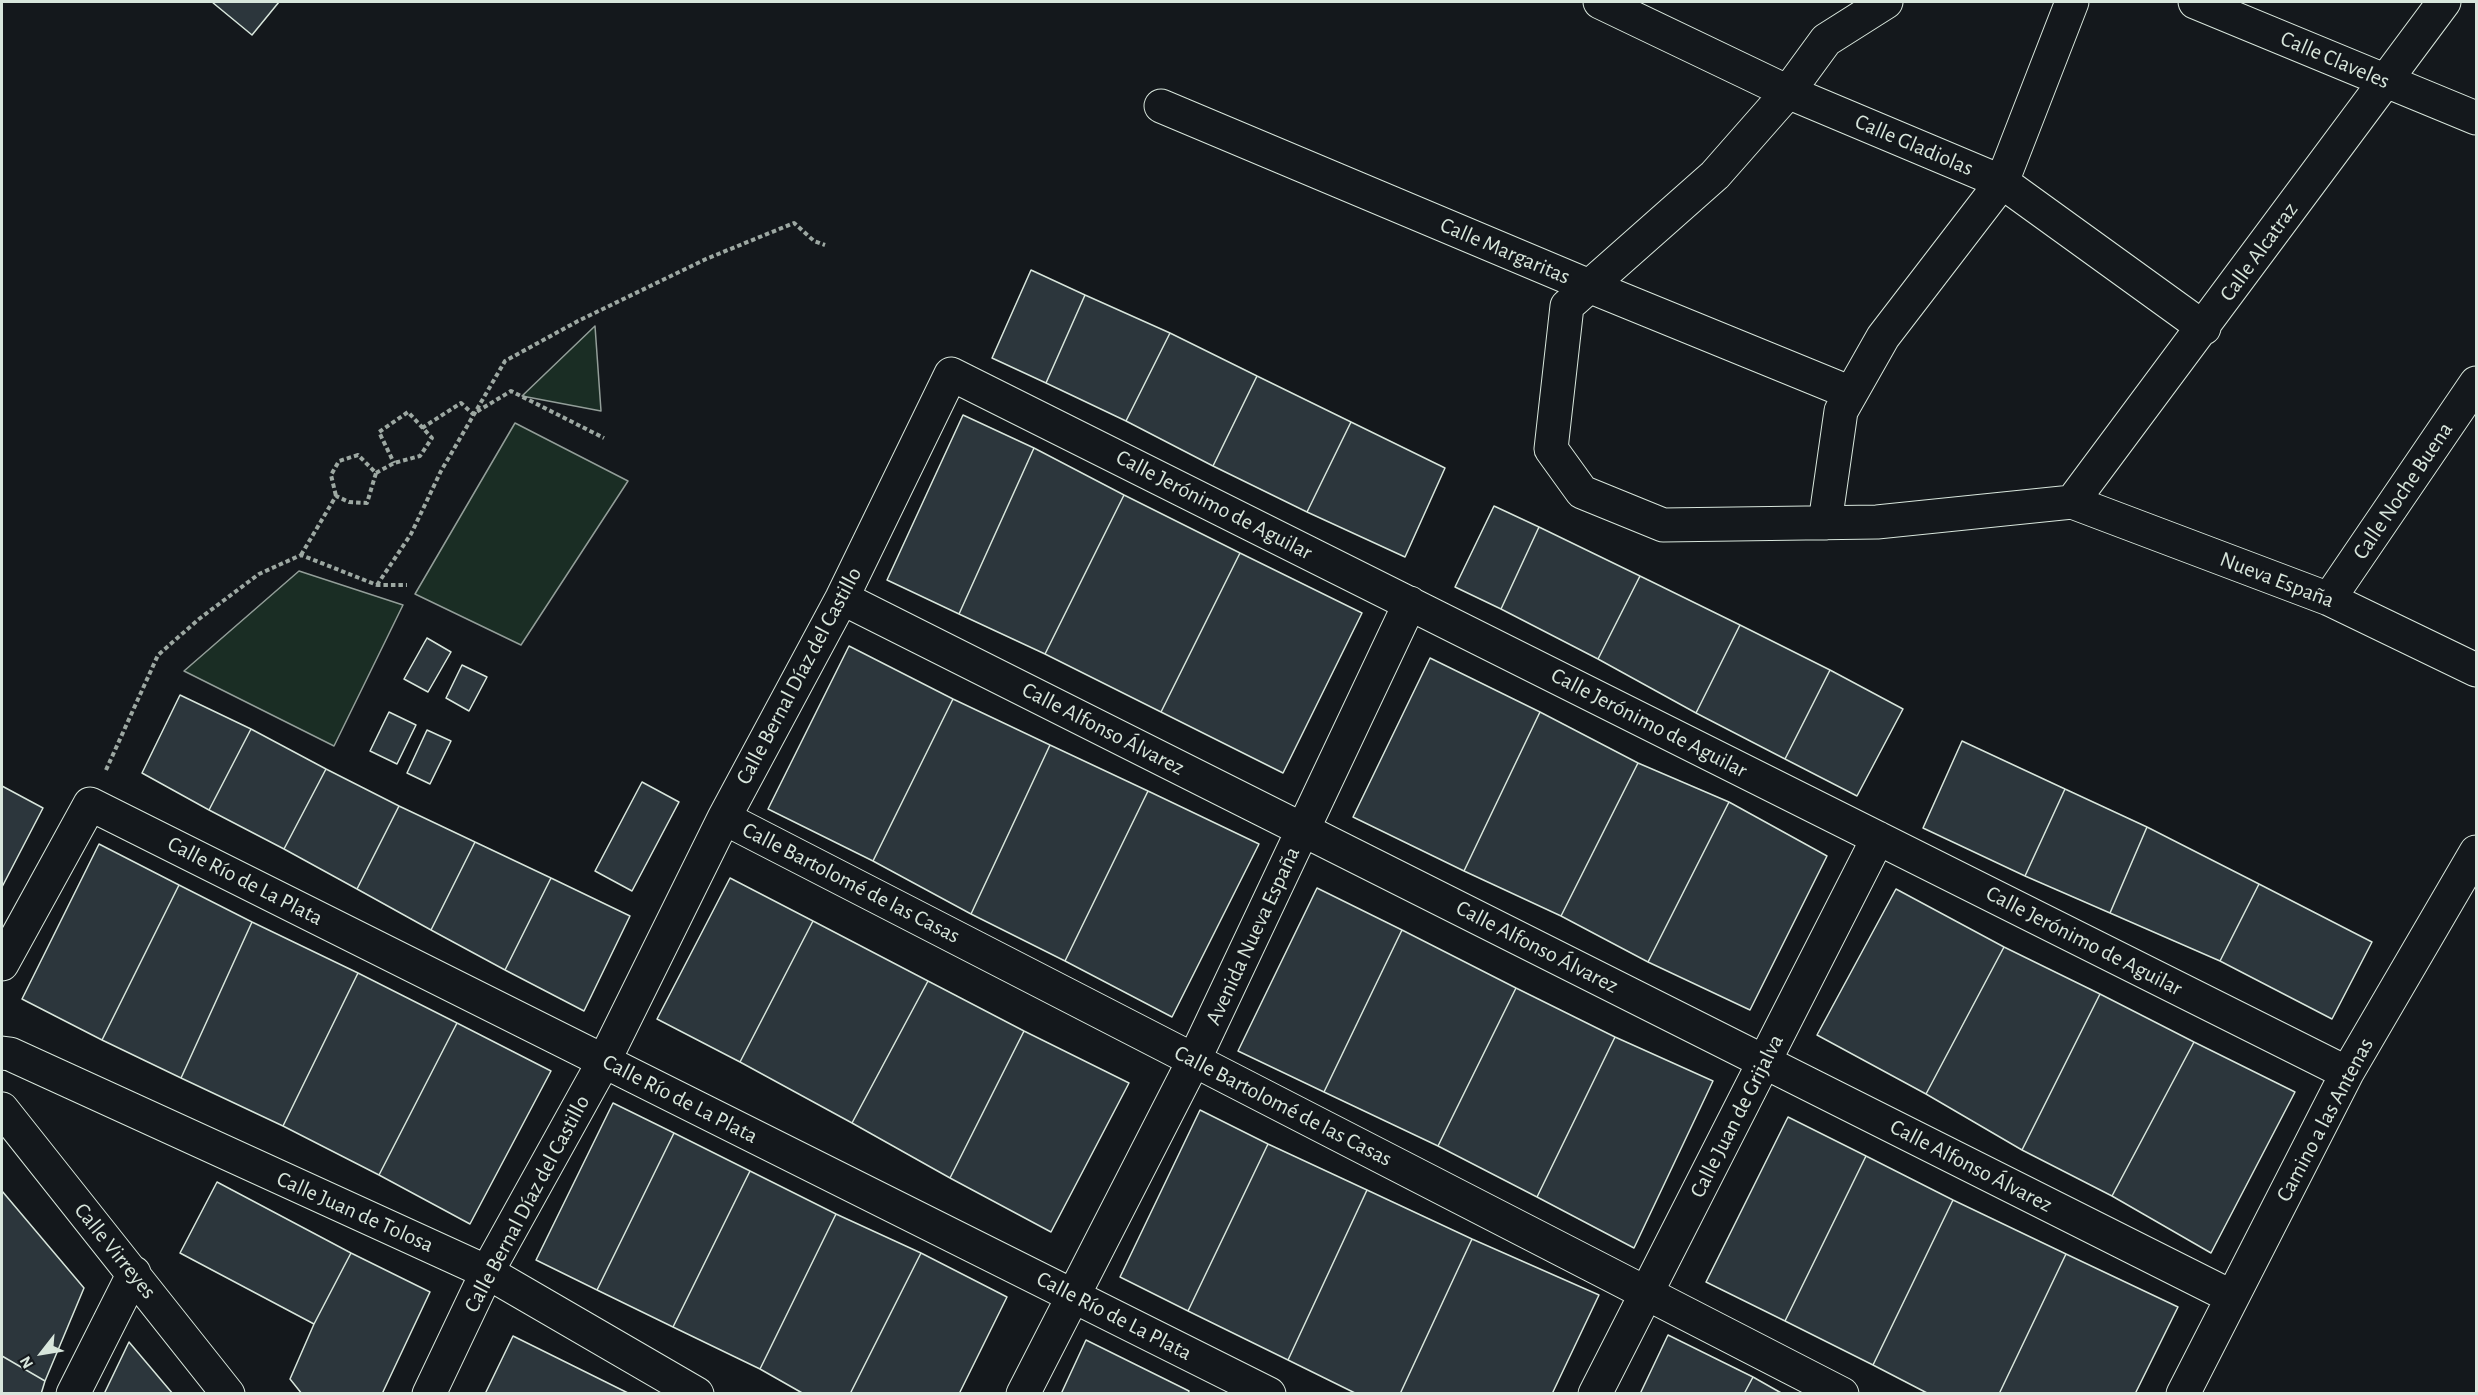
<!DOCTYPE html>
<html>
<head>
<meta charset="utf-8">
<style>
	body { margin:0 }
	#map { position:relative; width:2478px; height:1395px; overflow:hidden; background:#14181c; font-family:"Alegreya Sans",sans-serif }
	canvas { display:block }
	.frame { position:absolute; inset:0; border:3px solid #d8e6dc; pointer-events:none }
	.north { position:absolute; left:12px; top:1323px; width:60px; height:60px; -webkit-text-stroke:4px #14181c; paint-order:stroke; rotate:239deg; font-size:16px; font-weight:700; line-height:24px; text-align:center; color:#d8e6dc }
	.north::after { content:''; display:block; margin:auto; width:21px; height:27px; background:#d8e6dc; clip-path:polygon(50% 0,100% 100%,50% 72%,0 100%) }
</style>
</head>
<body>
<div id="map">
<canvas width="2478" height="1395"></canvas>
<div class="frame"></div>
<div class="north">N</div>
</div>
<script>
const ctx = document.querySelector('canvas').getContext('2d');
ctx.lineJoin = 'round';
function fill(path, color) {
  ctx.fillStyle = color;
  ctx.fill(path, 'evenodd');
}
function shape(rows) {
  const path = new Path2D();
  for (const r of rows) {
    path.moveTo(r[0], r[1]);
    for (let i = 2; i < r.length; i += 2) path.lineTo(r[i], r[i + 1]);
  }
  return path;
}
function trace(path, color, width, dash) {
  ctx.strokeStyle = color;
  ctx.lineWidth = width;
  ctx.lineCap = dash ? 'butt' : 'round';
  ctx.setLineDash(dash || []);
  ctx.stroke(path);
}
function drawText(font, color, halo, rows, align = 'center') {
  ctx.font = font + ' "Alegreya Sans",sans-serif';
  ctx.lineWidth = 4.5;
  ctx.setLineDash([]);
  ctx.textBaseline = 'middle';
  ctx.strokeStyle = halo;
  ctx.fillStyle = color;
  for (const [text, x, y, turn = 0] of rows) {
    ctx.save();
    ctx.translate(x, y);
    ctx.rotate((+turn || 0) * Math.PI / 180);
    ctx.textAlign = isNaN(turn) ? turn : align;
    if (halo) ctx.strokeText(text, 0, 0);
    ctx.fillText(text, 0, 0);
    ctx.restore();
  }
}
const green = shape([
	[595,326,601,411,522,396,595,326],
	[515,423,628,481,521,645,415,594,515,423],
	[299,571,403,605,334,746,184,671,299,571]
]);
fill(green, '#1a2d24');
trace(green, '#939e99', 1.5);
const building = shape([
	[212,2,279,2,252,35,212,2],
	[1031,270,1085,295,1046,383,992,358,1031,270],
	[1085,295,1170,333,1126,421,1046,383,1085,295],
	[1170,333,1257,376,1213,466,1126,421,1170,333],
	[1257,376,1351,422,1307,512,1213,466,1257,376],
	[963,415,1034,448,959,614,887,580,963,415],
	[1351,422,1445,468,1405,557,1307,512,1351,422],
	[1034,448,1124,495,1045,654,959,614,1034,448],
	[1124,495,1240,553,1161,712,1045,654,1124,495],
	[1494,506,1539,527,1501,609,1455,587,1494,506],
	[1539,527,1640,576,1598,659,1501,609,1539,527],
	[1240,553,1362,613,1283,773,1161,712,1240,553],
	[1640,576,1740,625,1696,713,1598,659,1640,576],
	[1740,625,1830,670,1785,759,1696,713,1740,625],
	[427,638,451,652,428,692,404,679,427,638],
	[849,646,953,699,873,861,768,809,849,646],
	[1430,658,1540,712,1464,871,1353,817,1430,658],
	[462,665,487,677,469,711,446,698,462,665],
	[1830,670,1903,709,1857,796,1785,759,1830,670],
	[180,695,251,729,209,810,142,773,180,695],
	[953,699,1050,745,971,914,873,861,953,699],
	[389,712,416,725,397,764,370,751,389,712],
	[1540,712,1638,763,1561,916,1464,871,1540,712],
	[251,729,326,769,284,849,209,810,251,729],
	[427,730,451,741,430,784,407,773,427,730],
	[1962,741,2065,789,2025,876,1923,828,1962,741],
	[1050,745,1148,791,1065,961,971,914,1050,745],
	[1638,763,1729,802,1648,962,1561,916,1638,763],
	[326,769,399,806,357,889,284,849,326,769],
	[642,782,679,802,632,891,595,871,642,782],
	[2,786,43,808,2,887,2,786],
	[2065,789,2147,827,2110,913,2025,876,2065,789],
	[1148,791,1259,844,1172,1017,1065,961,1148,791],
	[1729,802,1827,856,1750,1010,1648,962,1729,802],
	[399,806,475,842,431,930,357,889,399,806],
	[2147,827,2259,884,2220,961,2110,913,2147,827],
	[475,842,551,878,505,970,431,930,475,842],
	[99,844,179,885,102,1040,22,999,99,844],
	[551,878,630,916,584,1011,505,970,551,878],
	[730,878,813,921,740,1062,657,1019,730,878],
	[2259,884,2372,942,2332,1019,2220,961,2259,884],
	[179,885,252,922,181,1078,102,1040,179,885],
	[1317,888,1402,930,1324,1092,1238,1051,1317,888],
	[1896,889,2004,947,1926,1094,1817,1035,1896,889],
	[813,921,928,981,852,1123,740,1062,813,921],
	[252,922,358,973,283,1126,181,1078,252,922],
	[1402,930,1516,988,1438,1146,1324,1092,1402,930],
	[2004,947,2100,994,2022,1150,1926,1094,2004,947],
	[358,973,457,1023,379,1175,283,1126,358,973],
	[928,981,1024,1031,950,1178,852,1123,928,981],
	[1516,988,1615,1037,1537,1197,1438,1146,1516,988],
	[2100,994,2194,1042,2112,1196,2022,1150,2100,994],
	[457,1023,551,1071,470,1224,379,1175,457,1023],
	[1024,1031,1129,1083,1051,1232,950,1178,1024,1031],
	[1615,1037,1713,1081,1634,1248,1537,1197,1615,1037],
	[2194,1042,2295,1092,2211,1253,2112,1196,2194,1042],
	[613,1103,674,1133,597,1290,536,1260,613,1103],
	[1200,1110,1268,1144,1188,1311,1120,1277,1200,1110],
	[1788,1117,1866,1156,1785,1321,1706,1282,1788,1117],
	[674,1133,750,1171,673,1327,597,1290,674,1133],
	[1268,1144,1367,1190,1288,1360,1188,1311,1268,1144],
	[1866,1156,1953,1200,1873,1365,1785,1321,1866,1156],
	[750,1171,836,1214,760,1369,673,1327,750,1171],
	[217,1182,351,1253,314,1324,180,1253,217,1182],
	[1367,1190,1472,1239,1400,1394,1357,1394,1288,1360,1367,1190],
	[2,1191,84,1288,45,1381,2,1356,2,1191],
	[1953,1200,2066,1254,1999,1394,1929,1394,1873,1365,1953,1200],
	[836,1214,921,1253,850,1394,804,1394,760,1369,836,1214],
	[1472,1239,1599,1295,1552,1394,1400,1394,1472,1239],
	[351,1253,430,1292,382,1394,302,1394,290,1379,314,1324,351,1253],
	[921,1253,1007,1297,959,1394,850,1394,921,1253],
	[2066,1254,2178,1307,2135,1394,1999,1394,2066,1254],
	[1668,1335,1753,1377,1744,1394,1640,1394,1668,1335],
	[513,1336,630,1394,485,1394,513,1336],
	[1086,1340,1189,1391,1188,1394,1061,1394,1086,1340],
	[129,1342,173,1394,104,1394,129,1342],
	[2,1356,45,1381,41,1394,2,1394,2,1356],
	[1753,1377,1783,1394,1744,1394,1753,1377]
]);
fill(building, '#2c363c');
trace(building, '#d8e6dc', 1.5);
const minor = shape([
	[1600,2,1788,92,2002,182,2204,328],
	[1886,2,1826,40,1788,92,1715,175,1567,306,1551,449,1582,492,1663,525,1877,522,2072,502,2329,599,2476,670],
	[2195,2,2476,118],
	[1161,106,1589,286,1851,393],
	[2072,502,2444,2],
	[1825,523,1841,411,1883,337,2002,182,2072,2],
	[842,598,2232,1297],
	[2329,599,2476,383],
	[724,818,1842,1394],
	[2,964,90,804,1269,1394],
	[2,1053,10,1054,487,1272,697,1394],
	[2,1109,228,1394],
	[73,1394,134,1273],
	[429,1394,487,1272,604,1061,724,818,842,598,951,374,2347,1073],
	[1023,1394,1194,1060,1410,603],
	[1595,1394,1878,838],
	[2183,1394,2347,1073,2476,852]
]);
trace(minor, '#d8e6dc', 35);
trace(shape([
	[422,428,461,403,473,414,511,391,604,438],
	[376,473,394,463,420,456,432,438,408,412,379,432,394,463],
	[301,555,336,496,349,502,367,503,376,473,358,455,339,461,331,475,336,496],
	[377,585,411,534,441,471,505,361,578,321,706,259,794,223,814,241,825,245],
	[106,770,158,655,199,619,259,574,301,555,377,585,407,585]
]), '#9da8a2', 4, [4.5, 3]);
trace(minor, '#14181c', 33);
drawText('22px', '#d8e6dc', '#14181c', [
	["Calle Claveles",2335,60,23],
	["Calle Gladiolas",1914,145,23],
	["Calle Margaritas",1505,251,23],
	["Calle Alcatraz",2259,252,-54],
	["Calle Noche Buena",2403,491,-56],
	["Calle Jerónimo de Aguilar",1214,505,27],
	["Nueva España",2277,580,21],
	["Calle Bernal Díaz del Castillo",799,676,-62],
	["Calle Jerónimo de Aguilar",1649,723,27],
	["Calle Alfonso Álvarez",1103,729,27],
	["Calle Río de La Plata",245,881,27],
	["Calle Bartolomé de las Casas",851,883,27],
	["Avenida Nueva España",1253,936,-65],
	["Calle Jerónimo de Aguilar",2084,941,27],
	["Calle Alfonso Álvarez",1537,947,27],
	["Calle Río de La Plata",680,1099,27],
	["Calle Bartolomé de las Casas",1283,1106,27],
	["Calle Juan de Grijalva",1737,1116,-63],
	["Camino a las Antenas",2325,1120,-62],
	["Calle Alfonso Álvarez",1971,1166,27],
	["Calle Bernal Díaz del Castillo",527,1204,-62],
	["Calle Juan de Tolosa",355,1212,24],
	["Calle Virreyes",115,1251,51],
	["Calle Río de La Plata",1114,1316,27]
]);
</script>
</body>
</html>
